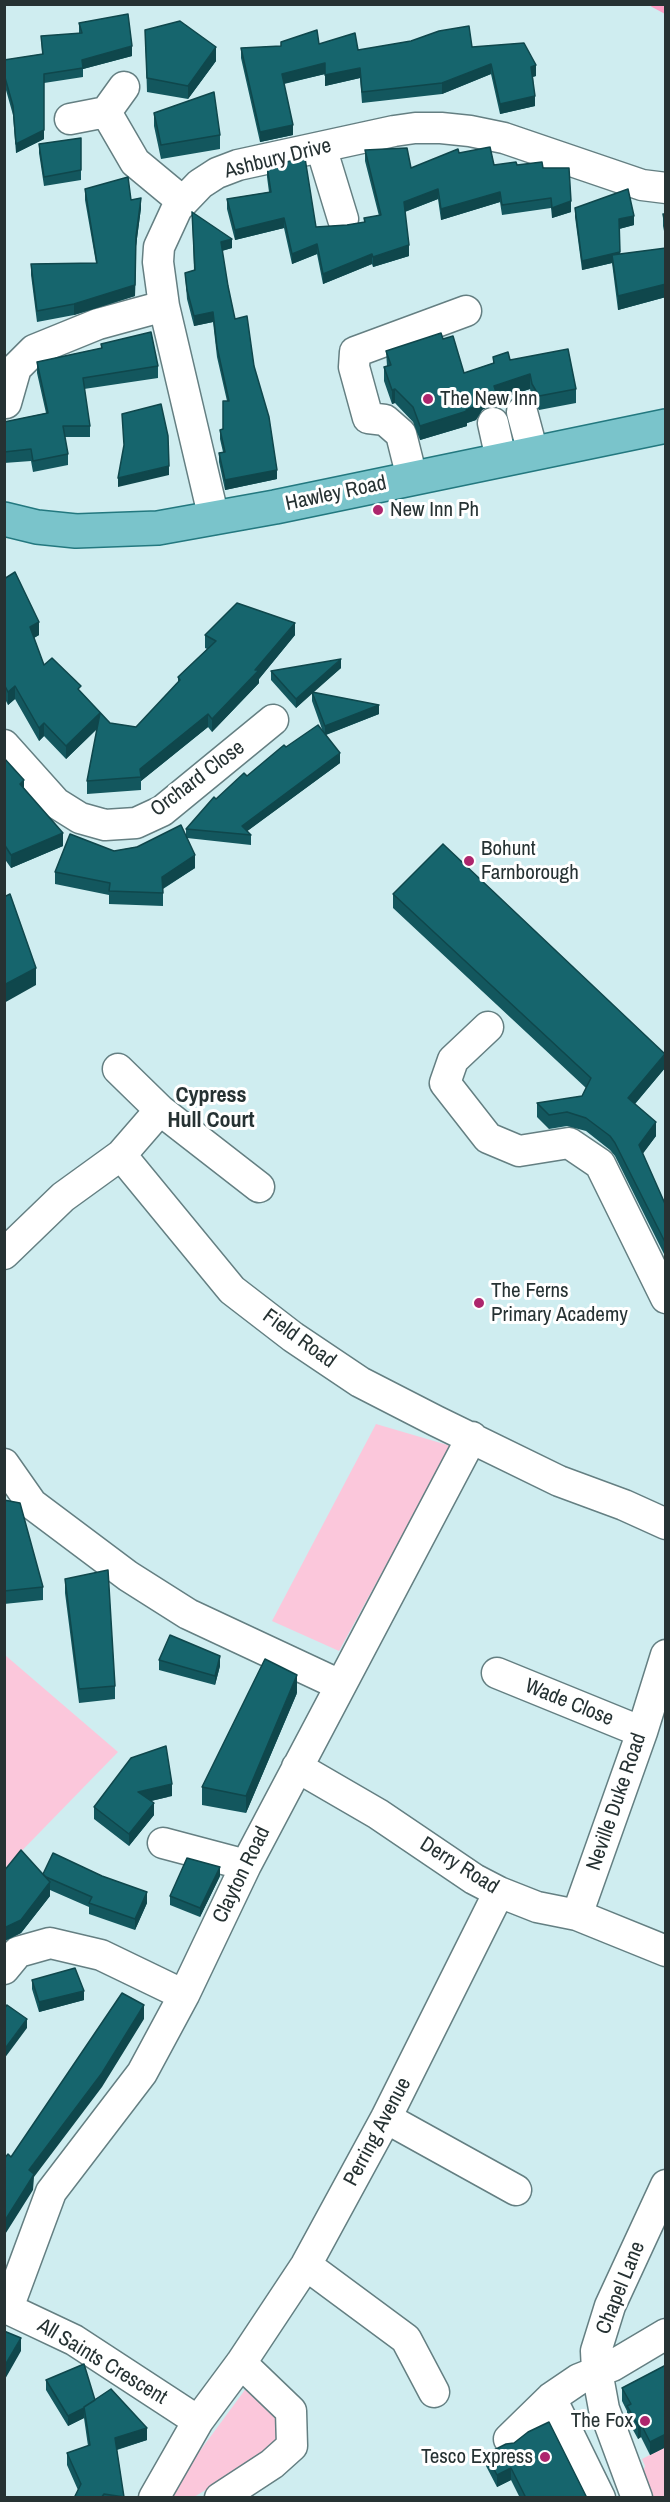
<!DOCTYPE html>
<html>
<head>
<meta charset="utf-8">
<style>
	body { margin:0 }
	#map { position:relative; width:670px; height:2502px; overflow:hidden; background:#cfedf0; font-family:"Archivo Narrow",sans-serif }
	canvas { display:block }
	.frame { position:absolute; inset:0; border:6px solid #263233; pointer-events:none }
</style>
</head>
<body>
<div id="map">
<canvas width="670" height="2502"></canvas>
<div class="frame"></div>
</div>
<script>
const ctx = document.querySelector('canvas').getContext('2d');
ctx.lineJoin = 'round';
function fill(path, color) {
  ctx.fillStyle = color;
  ctx.fill(path, 'evenodd');
}
function shape(rows) {
  const path = new Path2D();
  for (const r of rows) {
    path.moveTo(r[0], r[1]);
    for (let i = 2; i < r.length; i += 2) path.lineTo(r[i], r[i + 1]);
  }
  return path;
}
function trace(path, color, width, dash) {
  ctx.strokeStyle = color;
  ctx.lineWidth = width;
  ctx.lineCap = dash ? 'butt' : 'round';
  ctx.setLineDash(dash || []);
  ctx.stroke(path);
}
function drawText(font, color, halo, rows, align = 'center') {
  ctx.font = font + ' "Archivo Narrow",sans-serif';
  ctx.lineWidth = 6;
  ctx.setLineDash([]);
  ctx.textBaseline = 'middle';
  ctx.strokeStyle = halo;
  ctx.fillStyle = color;
  for (const [text, x, y, turn = 0] of rows) {
    ctx.save();
    ctx.translate(x, y);
    ctx.rotate((+turn || 0) * Math.PI / 180);
    ctx.textAlign = isNaN(turn) ? turn : align;
    if (halo) ctx.strokeText(text, 0, 0);
    ctx.fillText(text, 0, 0);
    ctx.restore();
  }
}
fill(shape([
	[376,1424,451,1446,339,1651,272,1621],
	[5,1655,118,1752,5,1868],
	[250,2383,279,2415,279,2438,265,2454,194,2497,166,2497],
	[665,2447,665,2497,653,2497,643,2472,645,2466,642,2459]
]), '#fbc7db');
trace(shape([
	[653,4,666,11]
]), '#fea0c6', 6);
const minor = shape([
	[106,112,135,162,182,201],
	[70,119,106,112,124,87],
	[321,147,343,219],
	[6,403,16,368,34,350,98,324,164,306],
	[522,412,533,453],
	[493,423,501,459],
	[412,478,401,434,385,420,368,418,354,367,355,352,466,311],
	[214,519,164,306,158,262,159,247,177,208,200,184,217,173,238,165,394,131,415,128,441,128,470,131,504,138,642,185,666,188],
	[4,745,56,803,80,818,105,825,136,823,162,811,273,720],
	[488,1027,453,1060,445,1083,488,1138,519,1151,569,1143,600,1164,666,1298],
	[118,1069,160,1110,259,1187],
	[121,1155,160,1110],
	[4,1254,63,1197,121,1155,232,1290,293,1337,360,1382,436,1421,559,1481,624,1505,666,1524],
	[4,1464,32,1504,128,1576,188,1614,340,1685],
	[497,1673,642,1732],
	[297,1767,378,1814,474,1879,499,1892,537,1907,577,1915,666,1951],
	[163,1843,246,1865],
	[577,1915,642,1732,666,1655],
	[4,1969,18,1952,50,1943,101,1955,184,1995],
	[386,2118,516,2190],
	[306,2265,406,2339,434,2392],
	[4,2307,74,2340,198,2421],
	[8,2308,51,2192,142,2073,184,1995,246,1865,472,1437],
	[551,2398,600,2498],
	[509,2439,551,2398,579,2379,612,2366,666,2334],
	[154,2498,198,2421,241,2363,306,2265,386,2118,499,1892],
	[220,2498,272,2464,292,2446,291,2411,241,2363],
	[637,2498,604,2409,597,2371,596,2351,610,2306,666,2185]
]);
const major = shape([
	[4,519,37,527,76,531,158,528,275,507,666,426]
]);
trace(minor, '#647f82', 33);
trace(major, '#23787f', 36);
trace(minor, '#fff', 30);
trace(major, '#7ac4cb', 33);
fill(shape([
	[79,23,132,56,83,69,83,77,44,83,44,139,16,153,13,115,4,83,4,60,42,54,41,36,79,34],
	[145,30,216,61,188,99,147,92],
	[281,42,319,44,358,50,472,47,536,76,533,77,535,106,500,114,491,74,442,94,362,103,360,78,325,86,325,74,284,84,293,135,260,142,241,58,241,48,281,46],
	[154,113,220,135,220,149,161,159,154,126],
	[81,138,81,180,44,186,39,153,39,144],
	[365,150,411,168,459,153,494,165,517,165,543,168,571,212,552,218,551,208,502,215,500,202,441,220,438,199,405,212,409,256,373,267,372,264,323,284,317,254,292,264,284,228,235,240,227,209,227,199,269,192,267,177,267,166,316,227,347,225,364,222,364,218,379,216,365,161],
	[85,189,131,200,141,208,136,246,135,296,74,315,37,322,31,275,31,264,96,263,85,200],
	[575,208,634,225,619,229,620,254,666,248,666,297,618,310,612,263,582,270,575,217],
	[192,212,232,248,222,251,228,286,235,319,254,366,277,479,225,490,219,462,219,453,223,452,220,439,220,430,223,429,227,401,217,357,213,322,194,326,187,299,185,273,194,270],
	[663,214,666,214,666,241,663,226],
	[443,339,464,373,493,363,493,357,510,360,576,389,576,403,539,410,532,398,530,389,496,400,496,406,489,406,482,410,476,420,467,423,467,426,420,440,413,422,395,403,392,404,384,381,384,367,387,366,386,351],
	[101,344,158,366,158,378,84,389,90,426,90,437,65,437,68,454,68,465,33,472,31,461,4,463,4,422,46,413,37,373,37,362,101,348],
	[4,579,39,635,34,638,44,665,81,692,110,723,136,727,178,683,178,677,207,649,205,648,205,635,295,635,259,679,259,683,212,732,208,727,141,781,141,790,87,794,87,781,97,729,66,759,44,736,39,741,15,699,8,705,4,697],
	[341,668,313,692,379,714,326,735,340,763,247,831,251,835,251,845,187,838,195,868,163,889,163,906,109,904,109,895,55,884,55,872,114,851,186,837,186,829,216,799,286,747,323,732,312,701,312,693,296,708,271,680,271,671],
	[4,758,63,846,11,868,4,858],
	[393,894,665,1068,635,1104,656,1136,642,1154,666,1206,666,1258,615,1156,610,1150,586,1131,567,1126,549,1129,537,1117,537,1103,582,1096,586,1088,393,908],
	[4,1500,43,1587,43,1600,4,1604],
	[65,1579,115,1686,115,1699,79,1703,65,1593],
	[159,1660,220,1666,215,1685,159,1670],
	[297,1693,246,1813,202,1805,202,1787],
	[172,1796,151,1801,154,1815,129,1846,94,1819,94,1807],
	[43,1874,147,1903,135,1930,89,1914,89,1907,50,1890,50,1896,21,1933,5,1941],
	[220,1876,200,1917,170,1905,170,1896],
	[32,1980,84,2000,39,2012,32,1989],
	[666,2345,666,2358,664,2355,664,2346],
	[666,2365,666,2447,650,2455,641,2437,638,2439,627,2419,627,2411,622,2401,622,2388],
	[46,2380,95,2400,147,2440,117,2450,124,2498,74,2498,78,2490,67,2465,67,2453,88,2446,84,2418,68,2426,46,2390],
	[486,2454,587,2498,520,2498,511,2480,497,2487,486,2466]
]), '#13575e');
fill(shape([
	[132,46,132,56,83,69,82,60],
	[216,47,216,61,188,99,188,86],
	[325,63,325,74,282,84,282,74],
	[491,64,491,74,442,94,442,83],
	[536,65,536,76,531,77,531,67],
	[360,68,360,78,325,86,325,75],
	[535,96,535,106,500,114,500,104],
	[293,125,293,135,260,142,260,132],
	[44,130,44,139,16,153,16,144],
	[438,189,438,199,404,212,404,202],
	[500,192,500,202,441,220,441,209],
	[141,198,141,208,136,246,135,296,74,315,74,304,136,236],
	[571,201,571,212,552,218,552,208],
	[634,216,634,225,619,229,619,219],
	[284,218,284,228,235,240,235,230],
	[232,239,232,248,221,251,221,242],
	[317,244,317,254,292,264,292,254],
	[409,245,409,256,373,267,373,257],
	[620,252,620,261,612,255,612,263,582,270,582,261],
	[372,254,372,264,323,284,323,274],
	[666,284,666,297,618,310,618,296],
	[213,312,213,322,194,326,194,316],
	[530,374,530,389,496,400,496,392,494,386],
	[395,389,395,403,392,404,392,390],
	[489,392,489,406,482,410,476,420,467,423,467,426,420,440,420,426,466,410,482,396],
	[169,466,169,475,118,487,118,478],
	[277,470,277,479,225,490,225,480],
	[39,622,39,635,30,640,30,627],
	[295,623,295,635,259,679,259,683,212,732,212,719,255,670],
	[341,659,341,668,296,708,296,699],
	[15,686,15,699,8,705,8,692],
	[379,705,379,714,325,735,325,726],
	[100,713,100,726,66,759,66,746],
	[208,714,208,727,141,781,140,769],
	[44,723,44,736,39,741,39,728],
	[340,753,340,763,242,835,242,826],
	[24,780,24,794,20,784],
	[63,833,63,846,11,868,11,855],
	[195,855,195,868,162,889,162,877],
	[36,968,36,985,4,1003,4,985],
	[665,1054,665,1068,628,1112,628,1098],
	[656,1122,656,1136,639,1159,639,1145],
	[220,1656,220,1666,215,1685,215,1676],
	[297,1675,297,1693,246,1813,246,1796],
	[172,1784,172,1796,138,1804,138,1792],
	[154,1803,154,1815,129,1846,129,1834],
	[220,1867,220,1876,200,1917,200,1908],
	[50,1882,50,1896,21,1933,4,1941,4,1928],
	[147,1892,147,1903,135,1930,135,1919],
	[84,1991,84,2000,39,2012,39,2002],
	[144,2005,144,2019,102,2087,34,2177,33,2190,4,2236,4,2222,29,2170],
	[27,2019,27,2028,4,2059,4,2050],
	[21,2338,21,2351,4,2381,4,2367],
	[84,2408,84,2418,68,2426,68,2416],
	[641,2424,641,2437,638,2439,638,2425],
	[147,2428,147,2440,115,2450,115,2438],
	[666,2434,666,2447,650,2455,650,2442],
	[511,2468,511,2480,497,2487,497,2475]
]), '#0f474c');
const building = shape([
	[128,14,132,46,82,60,83,68,44,74,44,130,16,144,13,106,4,74,4,60,43,54,41,36,82,33,79,23,128,14],
	[180,21,216,47,188,86,147,78,145,30,180,21],
	[469,26,472,47,524,43,536,65,531,67,535,96,500,104,491,64,442,83,362,92,360,68,325,75,325,63,282,74,293,125,260,132,241,48,281,46,281,42,317,30,319,44,355,33,358,50,411,41,439,31,469,26],
	[214,92,220,135,161,145,154,113,214,92],
	[81,138,81,170,44,177,39,144,81,138],
	[490,147,494,165,516,162,517,165,542,162,543,168,569,168,571,201,552,208,551,198,502,205,500,192,441,209,438,189,404,202,409,245,373,257,372,254,323,274,317,244,292,254,284,218,235,230,227,199,271,192,267,166,305,158,316,227,347,225,365,222,364,218,381,215,365,150,407,148,411,168,458,149,459,153,490,147],
	[128,177,131,200,141,198,136,236,135,285,74,304,37,311,31,264,97,263,85,189,128,177],
	[628,189,634,216,619,219,620,252,582,261,575,208,628,189],
	[192,212,232,239,221,242,228,286,235,319,247,316,254,366,269,417,277,470,225,480,219,453,225,452,220,430,223,429,223,401,229,401,217,347,213,312,194,316,187,290,185,273,195,270,192,212],
	[663,214,666,214,666,229,663,214],
	[666,248,666,284,618,296,612,255,666,248],
	[151,332,158,366,83,378,90,426,63,426,68,454,33,461,31,449,4,452,4,422,48,413,37,362,102,348,101,344,151,332],
	[441,333,443,339,453,336,464,373,494,363,493,357,508,352,510,360,568,349,576,389,539,396,532,384,530,374,494,386,496,392,489,392,482,396,476,406,466,410,467,411,420,426,413,407,395,389,392,390,384,367,391,365,386,351,441,333],
	[161,404,168,436,169,466,118,478,124,445,122,414,161,404],
	[15,572,39,622,30,627,44,665,52,658,81,686,78,689,110,723,136,727,180,680,178,677,216,641,205,635,237,603,295,623,255,670,259,670,212,719,208,714,140,769,141,777,87,781,100,713,66,746,44,723,39,728,15,686,8,692,4,684,4,579,15,572],
	[341,659,296,699,271,671,341,659],
	[312,692,379,705,325,726,312,692],
	[318,725,340,753,242,826,251,835,186,829,214,797,216,799,244,773,247,776,284,745,286,747,318,725],
	[4,758,24,780,20,784,63,833,11,855,4,844,4,758],
	[181,825,195,855,162,877,163,893,109,891,110,883,55,872,70,834,114,851,137,847,181,825],
	[443,844,665,1054,628,1098,656,1122,639,1145,666,1206,666,1244,615,1143,610,1136,586,1118,567,1112,549,1115,537,1103,582,1096,591,1078,393,894,443,844],
	[10,894,36,968,4,985,4,897,10,894],
	[4,1500,20,1503,43,1587,4,1591,4,1500],
	[108,1570,115,1686,79,1689,65,1579,108,1570],
	[170,1635,220,1656,215,1676,159,1660,170,1635],
	[265,1659,297,1675,246,1796,202,1787,265,1659],
	[166,1746,172,1784,138,1792,154,1803,129,1834,94,1807,131,1758,166,1746],
	[21,1850,50,1882,21,1920,4,1928,4,1871,21,1850],
	[53,1853,102,1876,147,1892,135,1919,89,1903,92,1897,46,1877,43,1874,53,1853],
	[187,1858,220,1867,200,1908,170,1896,187,1858],
	[75,1968,84,1991,39,2002,32,1980,75,1968],
	[122,1993,144,2005,102,2073,29,2170,34,2174,33,2176,4,2222,4,2159,8,2154,11,2157,122,1993],
	[7,2005,27,2019,4,2050,4,2009,7,2005],
	[4,2331,21,2338,4,2367,4,2331],
	[84,2364,95,2400,84,2407,84,2408,68,2416,46,2380,84,2364],
	[666,2365,666,2434,650,2442,641,2424,638,2425,627,2406,631,2404,622,2388,666,2365],
	[111,2389,147,2428,115,2438,124,2497,104,2494,101,2498,74,2498,81,2484,67,2453,90,2445,84,2407,111,2389],
	[549,2422,587,2498,526,2498,511,2468,497,2475,486,2454,506,2444,514,2443,528,2432,549,2422]
]);
fill(building, '#16656d');
trace(building, '#0f474c', 1.5);
for (const [x, y, r, color] of [
	[428,399,6,"#ad266d"],
	[378,510,6,"#ad266d"],
	[469,861,6,"#ad266d"],
	[479,1303,6,"#ad266d"],
	[645,2421,6,"#ad266d"],
	[545,2457,6,"#ad266d"]
]) {
  const dot = new Path2D();
  dot.arc(x, y, r, 0, 2 * Math.PI);
  ctx.fillStyle = color;
  ctx.fill(dot);
  trace(dot, '#fff', 2);
}
drawText('21px', '#263233', '#fff', [
	["Ashbury Drive",278,159,-14],
	["Hawley Road",336,494,-12],
	["Orchard Close",198,779,-37],
	["Field Road",299,1339,36],
	["Wade Close",569,1703,22],
	["Neville Duke Road",617,1802,-71],
	["Derry Road",459,1866,32],
	["Clayton Road",242,1875,-64],
	["Perring Avenue",378,2132,-62],
	["Chapel Lane",621,2288,-68],
	["All Saints Crescent",102,2362,31]
]);
drawText('21px', '#263233', '#fff', [
	["The New Inn",440,399],
	["New Inn Ph",390,510],
	["Bohunt",481,849],
	["Farnborough",481,873],
	["The Ferns",491,1291],
	["Primary Academy",491,1315],
	["The Fox",633,2421,"right"],
	["Tesco Express",533,2457,"right"]
], 'left');
drawText('bold 22px', '#263233', '#fff', [
	["Cypress",211,1096],
	["Hull Court",211,1121]
]);
</script>
</body>
</html>
